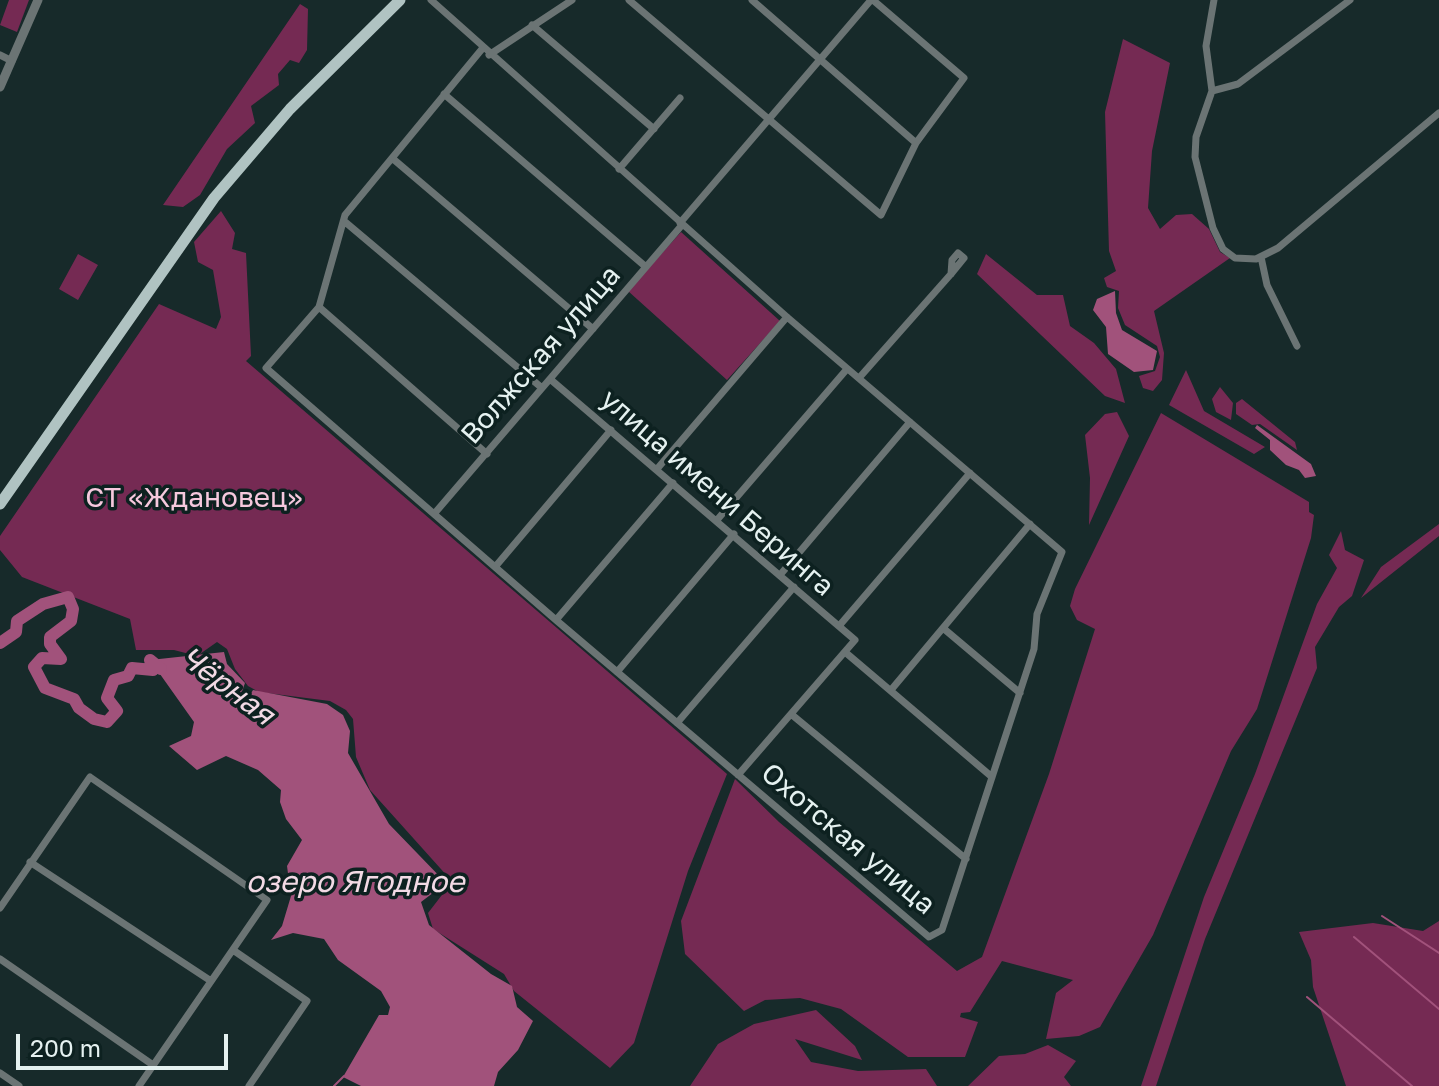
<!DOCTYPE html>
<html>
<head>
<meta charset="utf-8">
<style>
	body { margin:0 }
	#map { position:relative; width:1439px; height:1086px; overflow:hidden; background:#172a2a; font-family:"Golos Text",sans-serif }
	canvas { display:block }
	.scale { position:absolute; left:16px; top:1034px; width:212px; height:36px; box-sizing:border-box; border:4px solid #e5f1f0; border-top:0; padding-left:10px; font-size:24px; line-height:28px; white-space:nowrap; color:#e5f1f0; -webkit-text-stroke:6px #0d2120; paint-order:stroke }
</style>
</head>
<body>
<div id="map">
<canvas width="1439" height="1086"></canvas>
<div class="scale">200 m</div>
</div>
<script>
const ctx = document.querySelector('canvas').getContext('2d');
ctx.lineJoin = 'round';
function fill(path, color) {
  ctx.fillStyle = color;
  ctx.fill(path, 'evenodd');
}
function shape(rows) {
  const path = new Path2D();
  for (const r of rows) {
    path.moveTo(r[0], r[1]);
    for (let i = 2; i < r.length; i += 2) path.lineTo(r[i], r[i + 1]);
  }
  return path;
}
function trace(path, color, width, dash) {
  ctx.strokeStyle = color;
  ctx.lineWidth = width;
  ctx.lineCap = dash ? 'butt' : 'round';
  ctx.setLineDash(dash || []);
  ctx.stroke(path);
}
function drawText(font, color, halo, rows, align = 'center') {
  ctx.font = font + ' "Golos Text",sans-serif';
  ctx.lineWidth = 7;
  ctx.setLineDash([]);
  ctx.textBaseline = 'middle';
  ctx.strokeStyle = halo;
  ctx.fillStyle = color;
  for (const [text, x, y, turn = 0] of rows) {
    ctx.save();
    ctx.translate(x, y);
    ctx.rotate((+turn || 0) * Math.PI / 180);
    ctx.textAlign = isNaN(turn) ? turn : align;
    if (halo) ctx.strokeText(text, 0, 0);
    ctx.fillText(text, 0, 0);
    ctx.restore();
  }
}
fill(shape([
	[9,0,29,0,17,32,0,25],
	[300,4,308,9,307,50,299,63,290,60,278,74,279,85,251,106,255,123,227,149,200,195,183,207,163,205],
	[1123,39,1170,63,1152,151,1148,208,1160,229,1176,215,1192,214,1209,229,1220,252,1230,258,1154,311,1164,353,1162,380,1153,391,1143,388,1139,376,1155,371,1160,357,1157,346,1125,325,1118,308,1119,291,1107,287,1104,278,1116,271,1109,251,1105,112],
	[221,211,235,233,232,249,246,253,251,356,246,361,727,774,688,871,634,1043,610,1068,514,991,504,974,433,929,428,913,445,891,449,878,370,790,356,757,353,719,346,710,330,701,259,692,248,686,235,669,227,649,217,642,197,656,174,650,136,650,130,619,22,577,0,550,0,536,159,304,216,329,221,317,213,270,198,262,194,242],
	[681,232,780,321,727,380,628,291],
	[78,254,98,265,78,300,59,289],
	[986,254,1037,295,1063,295,1070,326,1094,343,1116,369,1125,403,1105,396,977,274],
	[1186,370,1204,411,1265,447,1254,454,1169,405],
	[1220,387,1233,403,1231,420,1216,412,1212,399],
	[1242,399,1295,442,1297,450,1260,424,1252,425,1236,414,1236,403],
	[1117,412,1129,436,1089,525,1090,478,1085,435,1105,414],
	[1161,413,1309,502,1309,512,1314,515,1311,538,1257,709,1231,751,1153,935,1100,1027,1079,1036,1046,1039,1056,993,1073,980,1002,961,970,1012,961,1013,960,1017,978,1022,965,1057,908,1057,841,1009,800,998,765,1000,744,1011,685,954,681,921,735,779,779,822,957,971,982,957,1049,774,1095,629,1077,620,1070,606,1075,589],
	[1439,524,1439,536,1361,598,1381,567],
	[1341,531,1345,550,1364,560,1352,596,1339,607,1315,647,1317,668,1205,939,1156,1086,1141,1086,1204,897,1255,774,1317,604,1337,568,1329,555],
	[1439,921,1439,1086,1346,1086,1313,987,1311,960,1299,932,1373,923,1423,931],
	[816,1010,855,1046,862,1060,795,1039,811,1062,858,1071,926,1069,937,1086,690,1086,718,1044,754,1024],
	[1048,1045,1076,1061,1064,1077,1071,1086,968,1086,999,1056,1025,1054]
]), '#752a53');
fill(shape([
	[1115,291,1116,313,1122,330,1157,351,1153,370,1134,372,1108,354,1106,327,1093,310,1097,299],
	[1257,425,1311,464,1316,476,1305,478,1299,470,1286,465,1270,450,1270,440,1255,428],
	[224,652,227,664,245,683,239,700,245,703,253,690,327,704,343,715,350,731,348,753,389,824,446,883,421,902,429,925,491,974,512,986,517,1007,533,1021,518,1050,498,1072,494,1086,361,1086,343,1077,379,1015,388,1015,390,1007,381,991,338,960,324,939,293,933,271,940,282,926,291,896,287,866,302,840,286,819,280,802,281,790,258,770,226,756,197,770,169,746,191,736,194,722,150,660]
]), '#a1527b');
trace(shape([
	[1382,916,1439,953],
	[1354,937,1439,1009],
	[1307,997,1412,1086],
	[334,1086,344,1076]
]), '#a1527b', 2);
trace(shape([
	[0,643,16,632,17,621,43,604,68,597,73,609,71,621,50,637,50,644,61,659,42,658,34,667,45,688,74,699,79,708,94,719,107,722,117,711,107,698,114,680,128,676,132,668,153,670,150,660,161,669]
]), '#a1527b', 12);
trace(shape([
	[431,0,787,317,1062,552,1037,614,1034,649,942,930,929,937,556,620,266,368,319,307,345,215,482,49],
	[629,0,881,215,916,143,964,78,873,0],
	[752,0,916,143],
	[1214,0,1206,46,1212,91,1196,137,1195,157,1213,228,1223,249,1235,258,1256,259,1278,248,1439,113],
	[532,25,654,129],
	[0,55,12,61],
	[489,55,572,0],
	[1212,91,1238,84,1350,0],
	[444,94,646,267],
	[392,158,593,329],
	[619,169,680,98],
	[344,221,542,388],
	[680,223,871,0],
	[1261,257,1267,285,1297,346],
	[319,307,487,454],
	[859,378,951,274,964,258,958,253,952,260,951,274],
	[550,379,855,640,738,775],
	[657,469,787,317],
	[434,514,682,225],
	[717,520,847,369],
	[495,567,611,430],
	[780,575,910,422],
	[556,620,673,483],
	[839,626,970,473],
	[943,628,1020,693],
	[845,652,992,777],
	[617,672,734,534],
	[891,690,1030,524],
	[791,714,966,859],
	[677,723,794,587],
	[30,862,211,981],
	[0,908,90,777,267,900,139,1086],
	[233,950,307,1001,249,1086],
	[0,959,153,1065],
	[0,1073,19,1086]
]), '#6b7474', 7);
trace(shape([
	[0,87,38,0]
]), '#6b7474', 9);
trace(shape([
	[0,504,214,198,290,109,400,0]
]), '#b0c3c2', 11);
drawText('28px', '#e5f1f0', '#0d2120', [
	["Волжская улица",541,355,-49],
	["улица имени Беринга",717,493,41],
	["Охотская улица",848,839,40]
]);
drawText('28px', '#f6c8dd', '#0d2120', [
	["СТ «Ждановец»",194,498]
]);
drawText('italic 30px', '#f2dae5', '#0d2120', [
	["Чёрная",227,686,37],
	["озеро Ягодное",355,882]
]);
</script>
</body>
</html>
